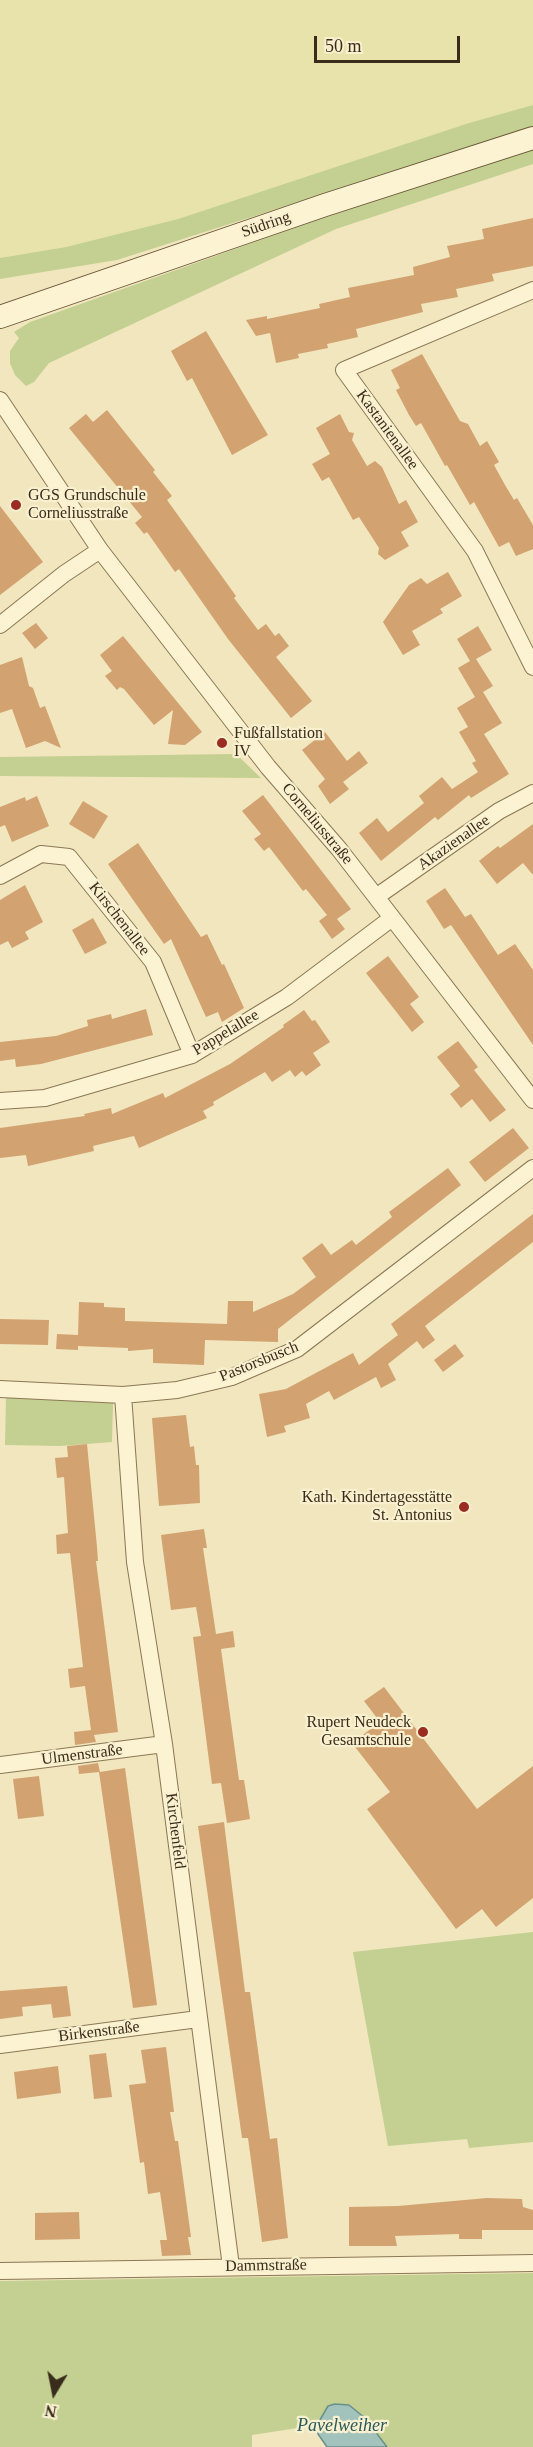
<!DOCTYPE html>
<html>
<head>
<meta charset="utf-8">
<style>
	body { margin:0 }
	#map { position:relative; width:533px; height:2447px; overflow:hidden; background:#f1e6be; font-family:"Times New Roman",serif }
	canvas { display:block }
	.north { position:absolute; left:24px; top:2363px; width:60px; height:60px; -webkit-text-stroke:4px #f8f0ce; paint-order:stroke; rotate:190deg; font-size:16px; font-weight:700; line-height:24px; text-align:center; color:#392c1b }
	.north::after { content:''; display:block; margin:auto; width:21px; height:27px; background:#392c1b; clip-path:polygon(50% 0,100% 100%,50% 72%,0 100%) }
	.scale { position:absolute; left:314px; top:36px; width:146px; height:27px; box-sizing:border-box; border:3px solid #392c1b; border-top:0; padding-left:8px; font-size:18px; line-height:21px; white-space:nowrap; color:#392c1b; -webkit-text-stroke:4px #f8f0ce; paint-order:stroke }
</style>
</head>
<body>
<div id="map">
<canvas width="533" height="2447"></canvas>
<div class="north">N</div>
<div class="scale">50 m</div>
</div>
<script>
const ctx = document.querySelector('canvas').getContext('2d');
ctx.lineJoin = 'round';
function fill(path, color) {
  ctx.fillStyle = color;
  ctx.fill(path, 'evenodd');
}
function shape(rows) {
  const path = new Path2D();
  for (const r of rows) {
    path.moveTo(r[0], r[1]);
    for (let i = 2; i < r.length; i += 2) path.lineTo(r[i], r[i + 1]);
  }
  return path;
}
function trace(path, color, width, dash) {
  ctx.strokeStyle = color;
  ctx.lineWidth = width;
  ctx.lineCap = dash ? 'butt' : 'round';
  ctx.setLineDash(dash || []);
  ctx.stroke(path);
}
function drawText(font, color, halo, rows, align = 'center') {
  ctx.font = font + ' "Times New Roman",serif';
  ctx.lineWidth = 4.5;
  ctx.setLineDash([]);
  ctx.textBaseline = 'middle';
  ctx.strokeStyle = halo;
  ctx.fillStyle = color;
  for (const [text, x, y, turn = 0] of rows) {
    ctx.save();
    ctx.translate(x, y);
    ctx.rotate((+turn || 0) * Math.PI / 180);
    ctx.textAlign = isNaN(turn) ? turn : align;
    if (halo) ctx.strokeText(text, 0, 0);
    ctx.fillText(text, 0, 0);
    ctx.restore();
  }
}
fill(shape([
	[0,0,533,0,533,105,469,123,178,219,66,247,0,258]
]), '#e7e3ab');
fill(shape([
	[533,105,533,127,117,260,0,279,0,258,66,247,178,219,469,123],
	[533,148,533,164,336,229,49,363,34,382,26,386,15,375,10,363,10,351,19,338,14,332,30,322,398,191],
	[236,754,261,778,0,776,0,757],
	[6,1397,107,1400,113,1403,112,1442,60,1446,5,1445],
	[533,1932,533,2142,469,2148,467,2139,388,2146,353,1952],
	[533,2273,533,2447,387,2447,377,2433,328,2406,317,2425,252,2435,252,2447,0,2447,0,2281]
]), '#c3d091');
const water = shape([
	[335,2404,349,2405,365,2418,387,2447,327,2447,318,2434,317,2425,328,2406,335,2404]
]);
fill(water, '#a2c2bc');
trace(water, '#68918a', 1.5);
fill(shape([
	[533,218,533,266,492,274,494,281,456,289,458,297,421,304,423,312,356,329,358,337,327,344,328,348,298,354,299,358,276,363,270,333,256,336,246,320,267,316,267,319,320,308,319,304,350,297,348,288,414,275,413,267,450,257,447,246,484,239,482,229],
	[206,331,268,435,232,455,192,378,187,381,171,351],
	[422,354,460,421,468,424,480,446,487,441,499,462,494,465,505,485,514,500,517,498,533,525,533,549,516,556,509,542,499,547,474,502,470,505,447,465,445,466,421,423,416,426,409,415,396,390,400,388,391,370],
	[107,410,155,470,153,472,172,496,167,500,236,596,234,598,258,630,266,624,275,636,279,633,289,646,276,657,312,701,291,718,228,639,179,569,175,572,147,532,144,534,135,523,142,517,69,428,86,414,93,422],
	[340,414,349,432,354,433,352,440,367,466,375,461,382,467,399,504,406,500,418,522,401,532,409,546,385,560,378,554,379,548,359,517,353,520,329,477,322,481,312,464,330,454,316,428],
	[0,506,43,562,0,595],
	[448,572,462,596,440,609,443,613,412,631,420,645,403,655,383,622,409,585,421,578,427,584],
	[36,623,48,638,35,649,22,633],
	[478,626,492,650,476,659,493,686,483,692,502,723,484,734,509,774,471,798,469,795,438,820,435,817,381,861,359,833,377,818,388,832,424,803,419,796,442,777,452,789,478,772,472,763,476,761,459,732,468,727,457,708,475,697,458,668,470,661,457,639],
	[123,636,202,732,185,745,168,744,173,710,154,725,124,689,120,687,117,690,105,676,112,671,100,655],
	[22,657,29,686,33,688,40,708,45,706,61,748,45,741,26,748,12,709,0,713,0,665],
	[325,732,347,761,359,751,368,763,343,782,349,789,330,804,318,786,325,779,302,750],
	[263,795,351,909,337,919,345,929,332,939,319,921,327,915,306,889,303,891,269,847,264,851,254,839,261,834,242,811],
	[37,796,49,826,12,842,5,825,0,827,0,807,25,797,26,801],
	[83,801,108,816,94,839,69,824],
	[533,824,533,875,523,863,497,884,479,861,498,846,500,848],
	[138,843,201,937,207,934,222,965,224,964,244,1008,222,1022,218,1012,206,1017,171,939,164,944,108,864],
	[25,885,43,922,25,932,29,939,12,948,8,941,0,945,0,900],
	[445,888,465,917,471,914,498,955,515,944,533,970,533,1045,451,925,444,929,426,901],
	[93,918,107,943,85,954,72,930],
	[388,956,419,997,410,1004,424,1022,412,1032,366,973],
	[146,1009,153,1035,41,1064,16,1067,15,1059,0,1061,0,1042,56,1036,88,1026,87,1020,111,1014,112,1019],
	[304,1010,312,1021,315,1020,330,1042,313,1053,321,1065,306,1076,302,1071,295,1077,290,1070,272,1082,265,1072,213,1102,214,1105,203,1111,207,1118,139,1148,134,1136,93,1146,94,1151,28,1166,26,1155,0,1158,0,1128,85,1116,84,1114,111,1108,112,1114,163,1093,165,1098,230,1064,284,1027,283,1025],
	[458,1041,478,1067,474,1070,506,1110,490,1122,472,1099,461,1108,450,1094,460,1086,437,1057],
	[513,1128,529,1148,485,1182,469,1162],
	[448,1168,461,1185,278,1329,278,1342,205,1340,204,1365,153,1363,153,1349,128,1351,128,1348,78,1346,78,1350,56,1349,57,1334,78,1335,79,1302,104,1303,104,1307,125,1308,125,1321,227,1324,228,1301,253,1301,253,1312,293,1294,316,1277,302,1258,322,1243,331,1255,352,1240,356,1245,392,1217,389,1212],
	[533,1214,533,1242,425,1326,435,1340,423,1349,417,1341,388,1364,396,1380,381,1388,376,1377,334,1400,329,1391,306,1404,310,1418,284,1426,286,1432,267,1437,259,1394,286,1389,353,1353,359,1365,398,1335,391,1324],
	[0,1319,49,1320,48,1345,0,1344],
	[455,1344,464,1356,443,1372,434,1360],
	[186,1415,190,1447,194,1446,196,1465,199,1465,200,1503,159,1506,152,1418],
	[87,1444,97,1547,98,1561,96,1561,118,1732,94,1735,96,1742,75,1745,74,1732,91,1730,85,1686,70,1688,68,1669,83,1667,70,1553,57,1554,56,1535,68,1533,64,1477,57,1478,55,1458,68,1457,67,1446],
	[204,1529,207,1548,203,1548,216,1634,233,1631,235,1647,221,1649,239,1780,244,1780,250,1819,227,1823,221,1783,212,1784,193,1637,201,1636,196,1607,171,1610,161,1535],
	[384,1687,477,1809,533,1766,533,1898,496,1927,482,1909,456,1929,367,1809,390,1792,352,1743,380,1722,364,1701],
	[98,1763,100,1772,125,1768,157,2005,133,2008,99,1772,79,1774,78,1766],
	[39,1776,44,1816,18,1819,13,1779],
	[224,1822,245,1992,250,1992,270,2139,277,2138,288,2238,262,2242,248,2138,242,2138,198,1826],
	[67,1986,71,2016,53,2018,51,2004,22,2007,23,2016,0,2019,0,1991],
	[166,2047,174,2112,170,2112,175,2141,178,2141,191,2237,188,2237,191,2255,162,2256,160,2240,167,2240,160,2192,148,2194,144,2162,140,2163,129,2085,146,2083,141,2050],
	[106,2053,112,2097,94,2099,89,2055],
	[58,2066,61,2093,17,2099,14,2072],
	[487,2198,522,2199,523,2207,533,2210,533,2230,482,2230,482,2239,459,2239,459,2234,395,2236,397,2246,349,2246,349,2207,398,2206],
	[79,2212,80,2239,35,2240,35,2213]
]), '#d2a270');
const minor = shape([
	[533,290,344,370,475,551,533,667],
	[0,400,100,550,268,767,339,849,533,1100],
	[0,625,64,574,100,550],
	[0,876,41,854,69,857,153,962,192,1055],
	[376,897,499,811,533,793],
	[0,1101,45,1098,192,1055,287,997,392,918],
	[0,1389,123,1395,177,1390,232,1377,297,1349,533,1168],
	[123,1395,135,1562,164,1744,231,2267],
	[0,1765,164,1744],
	[0,2045,198,2019],
	[0,2271,533,2263]
]);
const secondary = shape([
	[0,317,325,205,533,138]
]);
trace(minor, '#8b7755', 18);
trace(secondary, '#6c5739', 24);
trace(minor, '#fbf3d2', 16);
trace(secondary, '#fbf3d2', 22);
for (const [x, y, r, color] of [
	[16,505,6,"#9e2b21"],
	[222,743,6,"#9e2b21"],
	[464,1507,6,"#9e2b21"],
	[423,1732,6,"#9e2b21"]
]) {
  const dot = new Path2D();
  dot.arc(x, y, r, 0, 2 * Math.PI);
  ctx.fillStyle = color;
  ctx.fill(dot);
  trace(dot, '#f8f0ce', 2);
}
drawText('16px', '#392c1b', '#f8f0ce', [
	["Südring",266,225,-19],
	["Kastanienallee",387,430,54],
	["Corneliusstraße",317,824,50],
	["Akazienallee",454,843,-35],
	["Kirschenallee",119,919,52],
	["Pappelallee",226,1033,-31],
	["Pastorsbusch",259,1362,-22],
	["Ulmenstraße",82,1755,-7],
	["Kirchenfeld",175,1831,83],
	["Birkenstraße",99,2032,-7],
	["Dammstraße",266,2266,-1]
]);
drawText('16px', '#392c1b', '#f8f0ce', [
	["GGS Grundschule",28,496],
	["Corneliusstraße",28,514],
	["Fußfallstation",234,734],
	["IV",234,752],
	["Kath. Kindertagesstätte",452,1498,"right"],
	["St. Antonius",452,1516,"right"],
	["Rupert Neudeck",411,1723,"right"],
	["Gesamtschule",411,1741,"right"]
], 'left');
drawText('italic 18px', '#29595a', '#f8f0ce', [
	["Pavelweiher",342,2426]
]);
</script>
</body>
</html>
